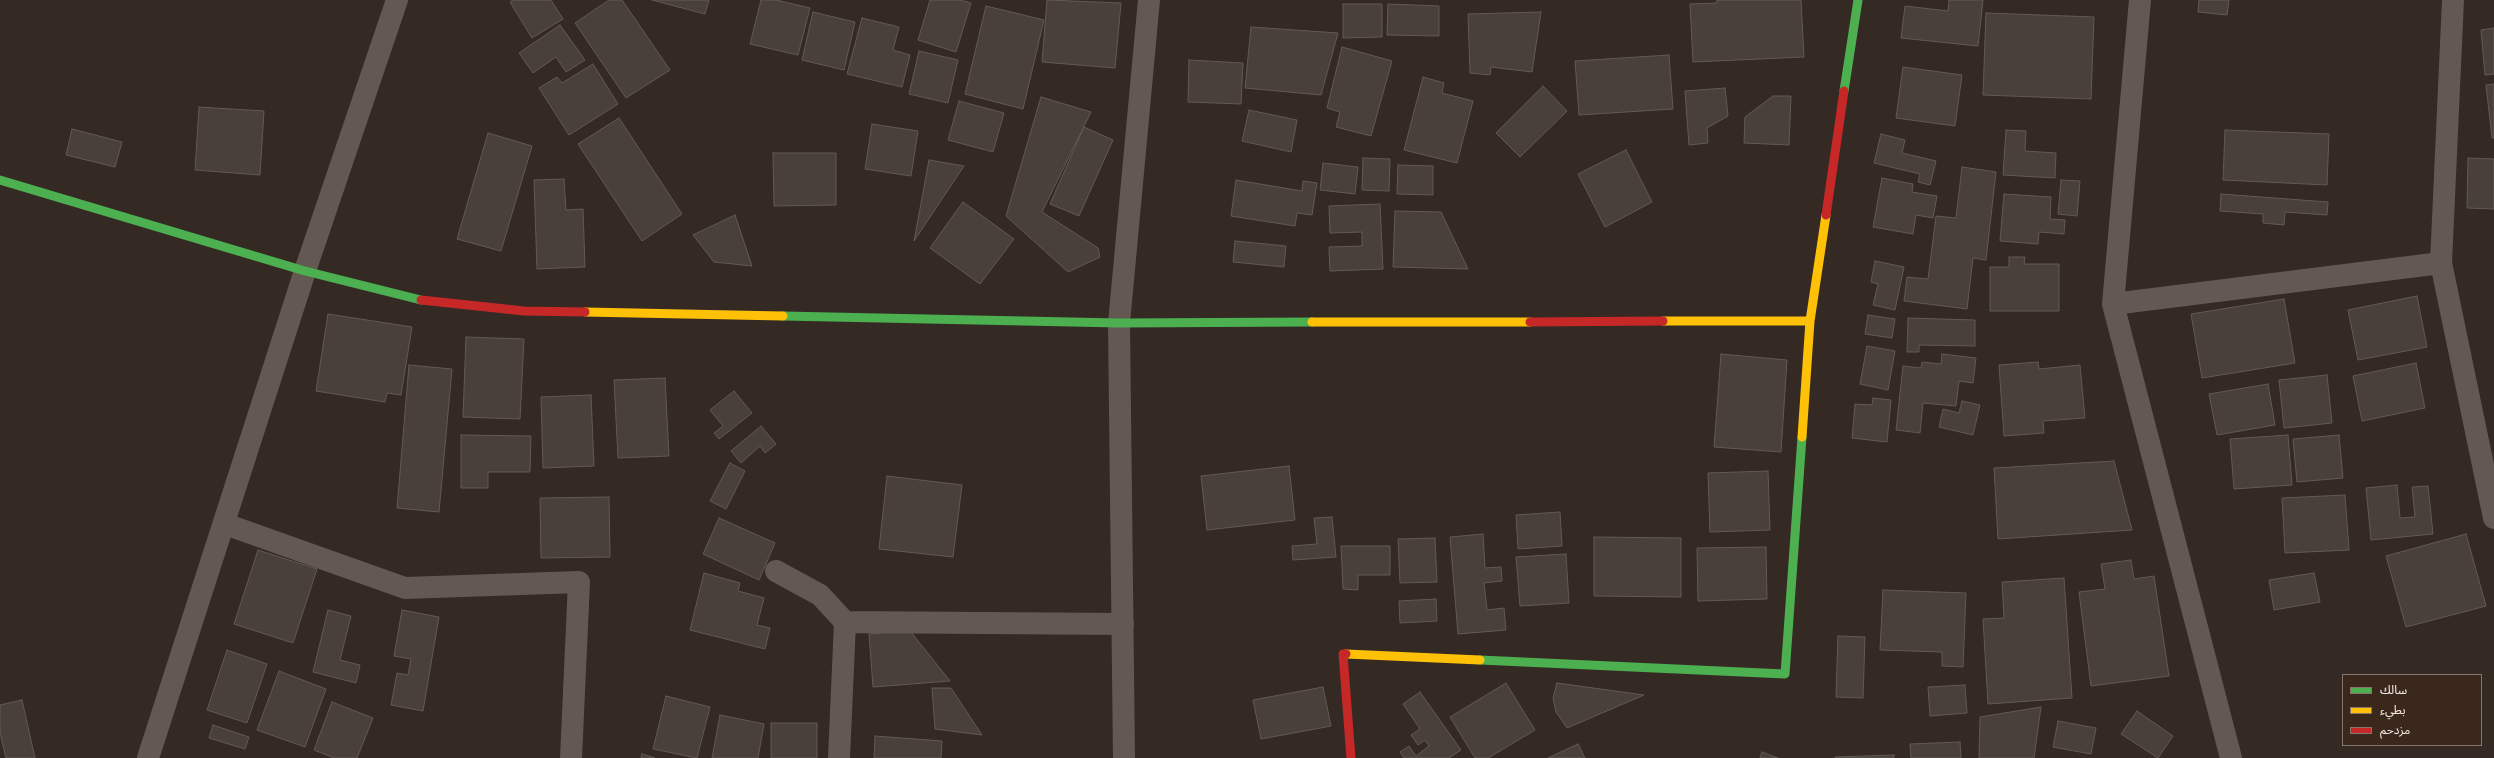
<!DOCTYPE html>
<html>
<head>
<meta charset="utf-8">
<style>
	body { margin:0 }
	#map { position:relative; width:2494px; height:758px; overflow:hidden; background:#342923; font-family:Cabin,"Noto Sans Arabic",sans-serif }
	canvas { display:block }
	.legend { position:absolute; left:2342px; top:674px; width:140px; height:72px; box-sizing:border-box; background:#3a281d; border:1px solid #86766d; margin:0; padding:5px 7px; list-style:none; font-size:12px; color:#f9ece5 }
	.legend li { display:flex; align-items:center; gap:8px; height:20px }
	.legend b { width:20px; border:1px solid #86766d }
</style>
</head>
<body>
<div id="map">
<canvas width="2494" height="758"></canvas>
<ul class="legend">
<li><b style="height:5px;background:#4caf50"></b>سالك</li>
<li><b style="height:5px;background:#ffc107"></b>بطيء</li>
<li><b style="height:5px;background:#c62828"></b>مزدحم</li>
</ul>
</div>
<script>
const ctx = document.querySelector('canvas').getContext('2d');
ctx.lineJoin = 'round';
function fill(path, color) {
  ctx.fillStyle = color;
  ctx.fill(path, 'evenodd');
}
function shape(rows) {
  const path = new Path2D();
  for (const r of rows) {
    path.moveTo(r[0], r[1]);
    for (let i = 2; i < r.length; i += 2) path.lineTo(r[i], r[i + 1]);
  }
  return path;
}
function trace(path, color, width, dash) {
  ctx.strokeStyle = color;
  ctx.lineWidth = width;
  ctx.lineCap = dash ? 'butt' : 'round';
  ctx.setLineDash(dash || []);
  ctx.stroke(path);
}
const building = shape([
	[513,0,551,0,563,19,532,38,510,2,513,0],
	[609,0,622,0,670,70,626,98,575,23,609,0],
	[652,0,709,0,705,14,652,0],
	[761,0,776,0,810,8,798,55,750,44,761,0],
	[930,0,960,0,971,3,956,52,918,40,930,0],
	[1047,0,1121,3,1115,68,1042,62,1047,0],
	[1717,0,1801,0,1804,57,1693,62,1690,4,1717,3,1717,0],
	[1949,0,1983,0,1978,46,1901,38,1905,6,1948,11,1949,0],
	[2199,0,2229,0,2227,15,2198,12,2199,0],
	[1343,4,1382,4,1382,37,1343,38,1343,4],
	[1388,4,1439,6,1439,36,1387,35,1388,4],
	[986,6,1044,20,1023,109,965,94,986,6],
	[813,12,855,22,844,70,802,60,813,12],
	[1541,12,1532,72,1491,67,1490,75,1470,73,1468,14,1541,12],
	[1986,13,2094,17,2091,99,1983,95,1986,13],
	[862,18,899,27,893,50,910,55,902,87,847,74,862,18],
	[560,25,585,60,566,72,556,57,533,73,519,53,560,25],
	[1251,27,1338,33,1321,95,1245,88,1251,27],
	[2494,28,2494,74,2485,75,2481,30,2494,28],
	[1342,47,1392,61,1371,136,1336,127,1340,112,1327,108,1342,47],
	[919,51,958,60,948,103,909,94,919,51],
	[1669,55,1673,109,1579,115,1575,61,1669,55],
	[1189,60,1243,63,1241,104,1188,102,1189,60],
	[593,64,618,104,569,135,539,88,557,77,562,83,593,64],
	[1903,67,1962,75,1955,126,1896,118,1903,67],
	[1423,77,1444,83,1442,93,1473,101,1457,163,1404,150,1423,77],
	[2494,84,2494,138,2492,138,2486,85,2494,84],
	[1543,86,1567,111,1520,157,1496,133,1543,86],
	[1725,88,1728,116,1707,128,1708,143,1689,145,1685,91,1725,88],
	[1773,96,1791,96,1789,145,1744,143,1745,117,1773,96],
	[1041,97,1091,112,1042,212,1098,248,1100,257,1068,272,1006,216,1041,97],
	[959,101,1004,113,993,152,948,140,959,101],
	[199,107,264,111,260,175,195,170,199,107],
	[1249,110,1297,120,1291,152,1242,141,1249,110],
	[619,118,682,214,642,241,578,144,619,118],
	[872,124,918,131,911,176,865,169,872,124],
	[1084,127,1113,140,1079,216,1050,204,1084,127],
	[72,129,122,142,115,167,66,155,72,129],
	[2006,130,2026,131,2025,151,2056,153,2055,178,2003,175,2006,130],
	[2225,130,2329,134,2327,185,2223,180,2225,130],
	[488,133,532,146,501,251,457,239,488,133],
	[1881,134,1905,140,1902,153,1936,161,1930,185,1918,182,1920,174,1874,163,1881,134],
	[1626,150,1652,202,1605,227,1578,174,1626,150],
	[773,153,836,153,836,205,774,206,773,153],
	[1363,158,1390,159,1389,191,1362,190,1363,158],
	[2468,158,2494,159,2494,209,2467,208,2468,158],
	[929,160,964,166,914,241,929,160],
	[1323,163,1358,167,1355,194,1320,190,1323,163],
	[1398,165,1433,166,1433,195,1397,194,1398,165],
	[1962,167,1996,172,1986,260,1973,258,1967,309,1904,301,1907,277,1928,279,1936,216,1956,218,1962,167],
	[1882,178,1913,184,1912,192,1937,196,1933,218,1916,215,1913,234,1873,227,1882,178],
	[564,179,566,210,583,209,585,267,537,269,534,180,564,179],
	[1236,180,1302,191,1303,181,1317,183,1312,215,1297,213,1295,226,1231,216,1236,180],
	[2061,180,2080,181,2077,216,2058,214,2061,180],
	[2004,194,2051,197,2050,219,2065,220,2064,234,2039,232,2038,244,2000,241,2004,194],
	[2221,194,2328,202,2327,215,2285,212,2284,225,2263,223,2263,214,2220,211,2221,194],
	[963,202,1014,239,980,284,930,248,963,202],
	[1380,204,1383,269,1330,271,1329,247,1362,246,1362,232,1330,233,1329,206,1380,204],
	[1395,211,1441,212,1468,269,1393,267,1395,211],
	[735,215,752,266,714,262,693,235,735,215],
	[1235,241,1286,246,1284,267,1233,262,1235,241],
	[2009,257,2025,257,2024,264,2059,264,2059,311,1990,311,1990,267,2009,267,2009,257],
	[1875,261,1904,267,1895,310,1873,305,1878,284,1871,282,1875,261],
	[2417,296,2427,347,2358,360,2348,310,2417,296],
	[2284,299,2295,363,2202,378,2191,314,2284,299],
	[328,314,412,327,401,395,387,393,385,402,316,391,328,314],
	[1868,315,1895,319,1892,338,1865,334,1868,315],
	[1908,318,1975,320,1975,346,1919,345,1919,352,1907,352,1908,318],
	[466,337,524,339,520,419,463,417,466,337],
	[1867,346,1895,351,1888,390,1860,384,1867,346],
	[1721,354,1787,360,1781,452,1714,447,1721,354],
	[1942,354,1976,358,1973,383,1959,381,1956,406,1923,403,1920,433,1896,430,1903,366,1921,368,1922,362,1941,364,1942,354],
	[2038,362,2039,369,2080,365,2085,418,2043,421,2044,433,2004,436,1999,365,2038,362],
	[2416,363,2425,408,2362,421,2353,376,2416,363],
	[409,365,452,369,439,512,397,508,409,365],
	[2327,375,2332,423,2284,428,2279,380,2327,375],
	[665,378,669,456,618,458,614,380,665,378],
	[2268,384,2275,425,2217,435,2209,394,2268,384],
	[734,391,752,413,719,439,714,433,723,426,710,410,734,391],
	[591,395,594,466,543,468,541,397,591,395],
	[1873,398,1891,400,1887,442,1852,438,1855,404,1872,405,1873,398],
	[1962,401,1980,405,1973,435,1939,427,1943,409,1959,413,1962,401],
	[761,426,776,444,765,453,760,446,741,463,731,451,761,426],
	[461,435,531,436,530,472,488,472,488,488,461,488,461,435],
	[2288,435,2292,485,2234,489,2230,439,2288,435],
	[2339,435,2343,478,2297,482,2293,439,2339,435],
	[2114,461,2132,530,1998,539,1994,468,2114,461],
	[730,463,745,471,726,509,710,501,730,463],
	[1289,466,1295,520,1207,530,1201,476,1289,466],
	[1768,471,1770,530,1710,532,1708,473,1768,471],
	[887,476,962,485,953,557,879,549,887,476],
	[2397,485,2400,518,2415,517,2412,487,2428,486,2433,534,2371,540,2366,488,2397,485],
	[2345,495,2349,550,2285,553,2282,498,2345,495],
	[609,497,610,557,541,558,540,498,609,497],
	[1560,512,1562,546,1518,549,1516,515,1560,512],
	[1332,517,1336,557,1293,560,1292,546,1317,544,1314,518,1332,517],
	[719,518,775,543,759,580,703,554,719,518],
	[1483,534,1485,568,1501,567,1502,581,1484,583,1487,610,1504,608,1506,630,1458,634,1450,537,1483,534],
	[2466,534,2486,606,2406,627,2386,556,2466,534],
	[1594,537,1681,538,1681,597,1594,596,1594,537],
	[1435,538,1437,582,1400,583,1398,539,1435,538],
	[1341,546,1390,546,1390,575,1358,575,1358,590,1343,589,1341,546],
	[1766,547,1767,599,1698,601,1697,548,1766,547],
	[258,550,317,569,293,643,234,624,258,550],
	[1566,554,1569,603,1520,606,1516,557,1566,554],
	[2131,560,2134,579,2154,576,2169,676,2091,686,2079,592,2105,589,2101,564,2131,560],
	[704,573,740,583,738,591,764,598,757,625,770,628,765,649,690,630,704,573],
	[2314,573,2320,602,2274,610,2269,580,2314,573],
	[2064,578,2072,698,1988,704,1983,619,2004,618,2002,582,2064,578],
	[1883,590,1966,593,1963,667,1942,666,1942,652,1880,650,1883,590],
	[1436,599,1437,621,1400,623,1399,601,1436,599],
	[328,610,351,616,340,660,360,665,356,683,313,672,328,610],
	[402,610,439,617,423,711,391,705,397,673,408,675,411,659,394,656,402,610],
	[910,631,950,681,873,687,869,634,910,631],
	[1838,636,1865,637,1863,698,1836,697,1838,636],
	[227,650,267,664,247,723,207,710,227,650],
	[279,671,326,689,305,747,257,730,279,671],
	[1506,683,1535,730,1488,758,1475,758,1450,717,1506,683],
	[1557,683,1644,695,1567,728,1556,712,1553,698,1557,683],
	[1965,685,1967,713,1930,716,1928,687,1965,685],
	[1323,687,1331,726,1261,739,1253,700,1323,687],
	[932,688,951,688,982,735,935,729,932,688],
	[1420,692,1461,750,1449,758,1404,758,1400,752,1409,746,1416,756,1429,746,1425,740,1418,745,1411,735,1420,729,1403,704,1420,692],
	[666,696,710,707,697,758,653,749,666,696],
	[22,700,35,758,6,758,0,733,0,705,22,700],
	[332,702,373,718,357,758,334,758,314,750,332,702],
	[2041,707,2034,758,1979,758,1980,717,2041,707],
	[2137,711,2173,736,2158,758,2121,734,2137,711],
	[720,715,764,724,758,758,712,758,720,715],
	[2058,721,2096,728,2091,754,2053,747,2058,721],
	[771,723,817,723,817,758,771,758,771,723],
	[213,725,249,737,245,749,209,738,213,725],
	[875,736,942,741,941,758,874,758,875,736],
	[1960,742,1961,758,1911,758,1910,744,1960,742],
	[1578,744,1585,758,1548,758,1578,744],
	[1762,752,1778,758,1760,758,1762,752],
	[642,754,655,758,641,758,642,754],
	[1894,755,1894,758,1835,758,1835,757,1894,755]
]);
fill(building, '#49403b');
trace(building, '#635a54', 1);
trace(shape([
	[2140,0,2113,304,2231,758],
	[2453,0,2441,263,2494,518],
	[2113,304,2441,263],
	[225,524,405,588,579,582,571,758],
	[776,571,820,595,845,622],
	[148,758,305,271,397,0],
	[839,758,845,622,1123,624],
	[1124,758,1119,323,1149,0]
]), '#645952', 22);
trace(shape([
	[1844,91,1858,0],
	[0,180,305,271,421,300],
	[783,316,1119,323,1312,322],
	[1480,660,1785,674,1802,437]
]), '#4caf50', 9);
trace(shape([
	[585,312,783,316],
	[1663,321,1810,321,1826,215],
	[1312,322,1530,322],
	[1802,437,1810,321],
	[1346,654,1480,660]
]), '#ffc107', 9);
trace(shape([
	[1826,215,1844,91],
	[421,300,524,311,585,312],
	[1530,322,1663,321],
	[1346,654,1343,654,1351,758]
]), '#c62828', 9);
</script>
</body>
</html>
